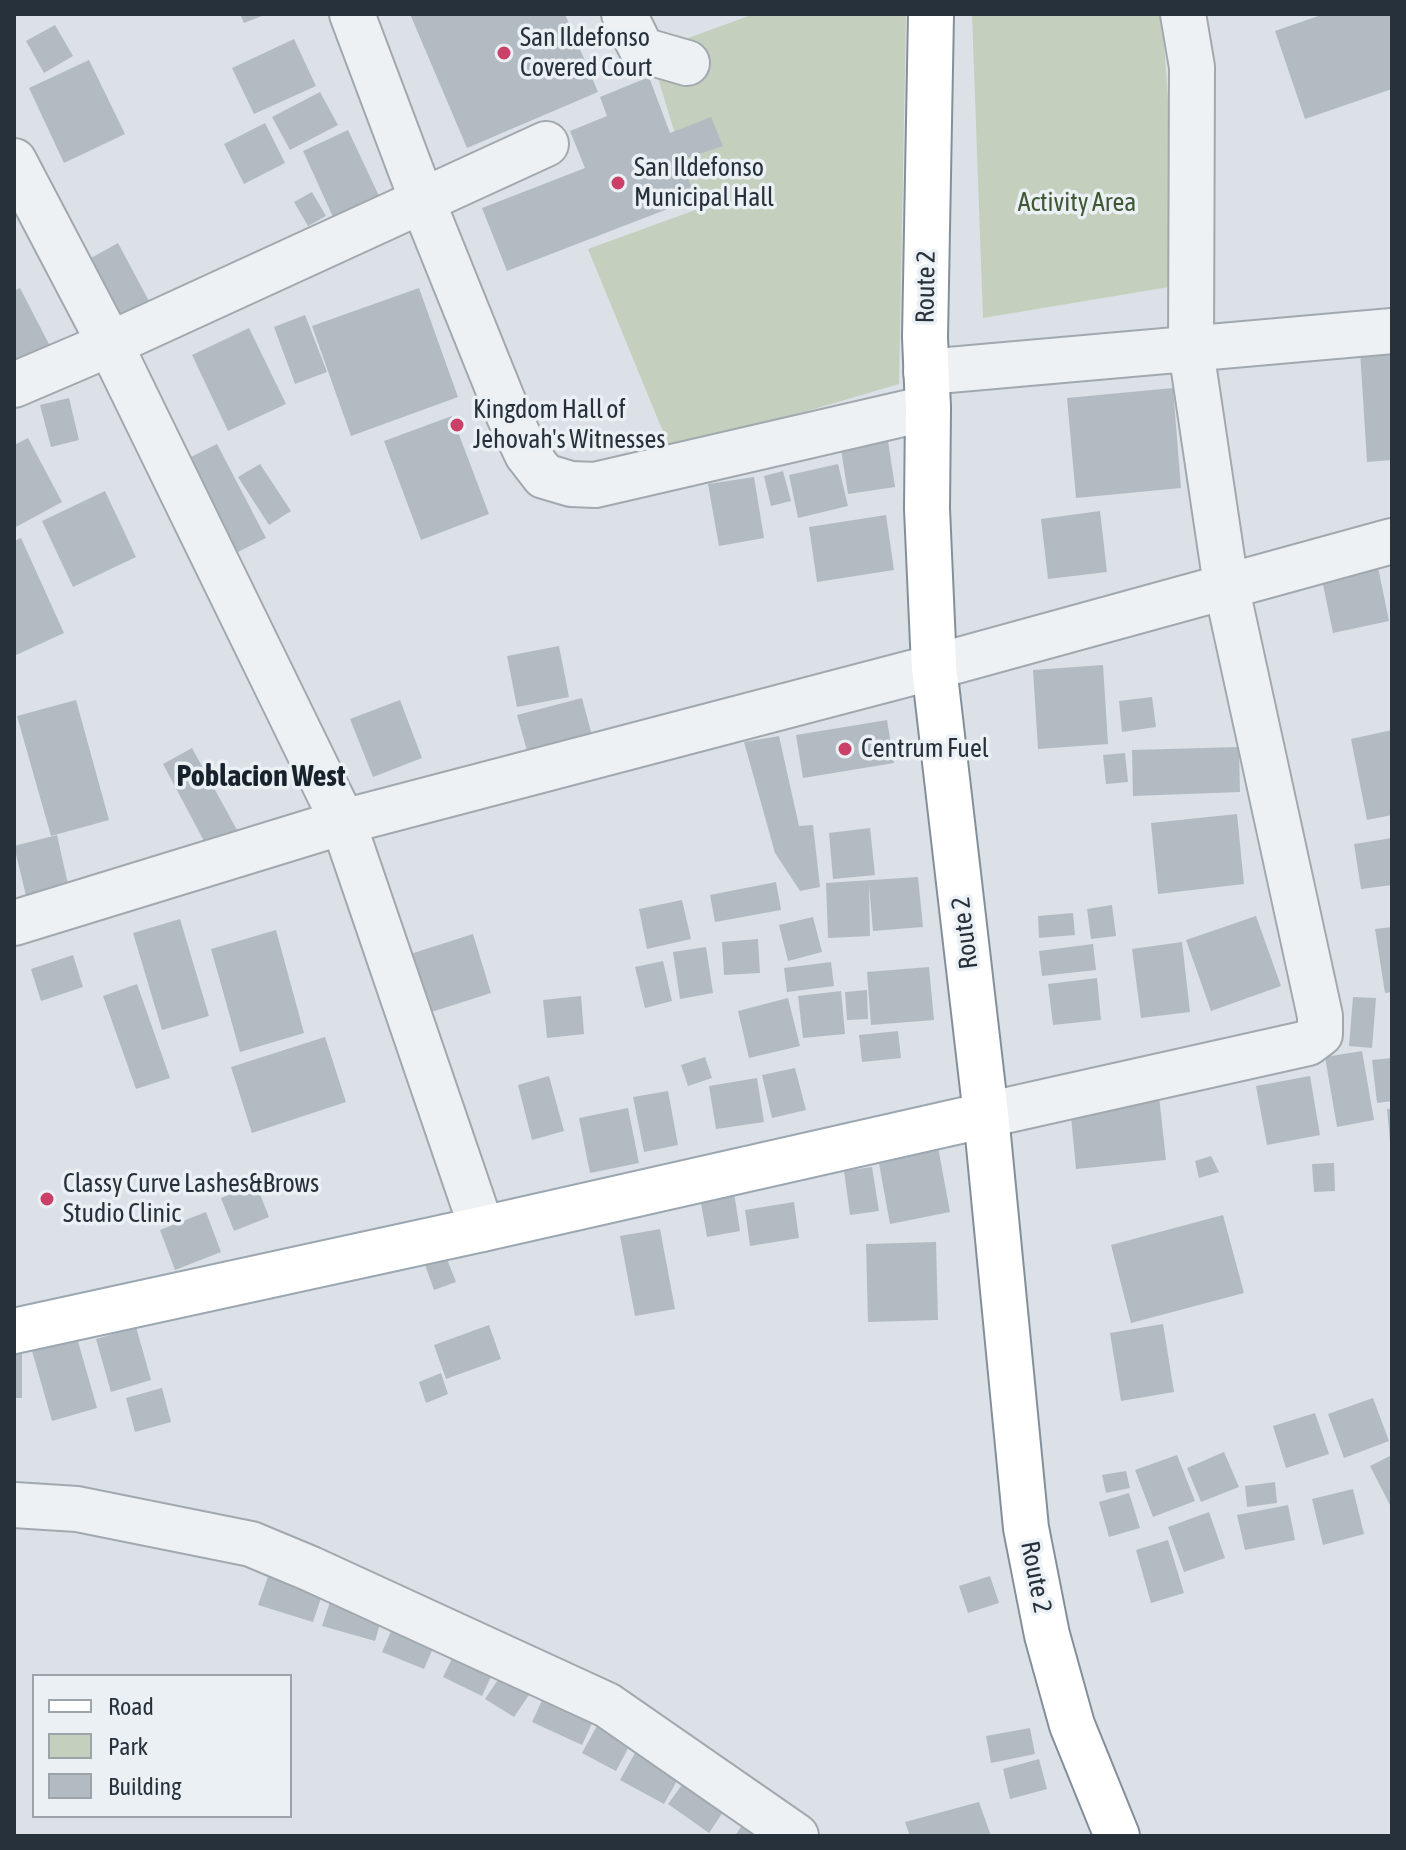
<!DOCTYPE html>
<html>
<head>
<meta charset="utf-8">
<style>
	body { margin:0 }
	#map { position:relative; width:1406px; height:1850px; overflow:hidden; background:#dbe1e6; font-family:"Asap Condensed",sans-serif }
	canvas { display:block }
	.frame { position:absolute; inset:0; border:16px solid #26313b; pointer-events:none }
	.legend { position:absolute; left:32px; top:1674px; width:260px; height:144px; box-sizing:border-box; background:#eaf0f4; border:2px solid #9ca4aa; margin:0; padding:10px 14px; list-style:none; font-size:24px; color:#26313b }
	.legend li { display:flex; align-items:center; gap:16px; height:40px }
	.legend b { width:40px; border:2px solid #9ca4aa }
</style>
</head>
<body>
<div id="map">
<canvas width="1406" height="1850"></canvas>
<div class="frame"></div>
<ul class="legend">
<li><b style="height:10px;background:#fff"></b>Road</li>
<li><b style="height:22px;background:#c4cfbd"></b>Park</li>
<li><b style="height:22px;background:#b3bbc2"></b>Building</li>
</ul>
</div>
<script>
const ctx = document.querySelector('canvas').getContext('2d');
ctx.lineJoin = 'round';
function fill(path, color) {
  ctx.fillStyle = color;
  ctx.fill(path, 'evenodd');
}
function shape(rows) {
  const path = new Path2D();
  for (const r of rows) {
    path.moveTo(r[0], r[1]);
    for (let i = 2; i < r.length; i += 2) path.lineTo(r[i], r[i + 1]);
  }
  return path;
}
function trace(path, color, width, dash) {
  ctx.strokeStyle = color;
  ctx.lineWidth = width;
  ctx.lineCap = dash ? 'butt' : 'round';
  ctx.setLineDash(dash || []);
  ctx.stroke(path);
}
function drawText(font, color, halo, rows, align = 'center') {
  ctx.font = font + ' "Asap Condensed",sans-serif';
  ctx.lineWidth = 7;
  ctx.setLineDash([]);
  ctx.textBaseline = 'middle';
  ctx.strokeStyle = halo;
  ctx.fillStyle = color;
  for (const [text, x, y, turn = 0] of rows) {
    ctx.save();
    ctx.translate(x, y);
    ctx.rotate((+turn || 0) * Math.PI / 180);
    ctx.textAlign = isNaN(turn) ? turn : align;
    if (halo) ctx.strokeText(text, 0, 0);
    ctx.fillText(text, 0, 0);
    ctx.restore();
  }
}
fill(shape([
	[754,14,906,14,899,384,763,424,673,456,588,249,698,209,650,52],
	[972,14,1162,14,1181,285,983,318]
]), '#c4cfbd');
fill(shape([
	[240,14,267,14,244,23],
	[410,14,565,14,598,92,467,148],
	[1324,14,1392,14,1392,89,1305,119,1275,31],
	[55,25,73,56,44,73,26,41],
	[294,39,316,86,254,114,232,68],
	[89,60,125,134,64,163,29,88],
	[649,77,670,133,711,117,723,146,681,160,696,198,507,271,482,208,585,168,570,131,607,116,600,97],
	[320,92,338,125,290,150,272,117],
	[265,123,285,163,244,184,224,144],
	[348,130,380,198,334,219,303,151],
	[312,192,326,216,308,226,294,202],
	[118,243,149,301,113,321,82,263],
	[20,288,51,348,14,368,14,291],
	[419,288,458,397,351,436,312,326],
	[305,315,327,372,295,384,274,327],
	[249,328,286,404,228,431,192,355],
	[1392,348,1392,460,1367,462,1360,351],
	[1173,388,1181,488,1076,498,1067,398],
	[69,398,79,440,51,447,40,405],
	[452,416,489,514,421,540,384,441],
	[28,438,62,502,14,528,14,445],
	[888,441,895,487,848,494,841,449],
	[217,444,266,538,228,557,179,463],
	[260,464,291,511,269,525,238,477],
	[838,464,848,506,798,518,789,475],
	[783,471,791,501,771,506,764,476],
	[754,477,764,538,719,546,708,484],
	[105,491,136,557,73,587,42,521],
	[1100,511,1107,572,1048,579,1041,519],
	[886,515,894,570,817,582,809,527],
	[21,538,64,633,14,656,14,541],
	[1377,562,1389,621,1333,633,1321,575],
	[559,646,569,697,517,707,507,656],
	[1103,665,1108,744,1038,749,1033,670],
	[1152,697,1156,727,1122,732,1119,701],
	[582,698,595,747,531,765,517,715],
	[76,700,109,820,51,836,17,716],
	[400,700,422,758,373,777,350,719],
	[887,720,894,763,803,778,796,735],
	[1392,730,1392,815,1367,820,1351,739],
	[779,736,799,826,813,825,820,887,800,891,775,853,744,742],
	[1239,747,1240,792,1133,796,1132,750],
	[192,748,242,839,212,856,163,764],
	[1125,753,1128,782,1106,784,1103,755],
	[1237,814,1244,884,1158,894,1151,823],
	[870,828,875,875,833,879,829,833],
	[57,835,72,902,30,912,14,846],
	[1392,838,1392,885,1361,889,1354,844],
	[918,877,923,927,873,931,869,884,870,936,828,938,826,883],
	[776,882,781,910,715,922,710,895],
	[682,900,691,939,647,949,639,909],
	[1112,905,1116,936,1091,939,1087,909],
	[1073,913,1075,935,1039,938,1038,916],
	[1256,916,1281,986,1211,1011,1186,940],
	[813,917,822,952,788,961,779,925],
	[180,919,209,1016,162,1030,133,933],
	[1392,927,1392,992,1385,993,1375,929],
	[276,930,304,1033,240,1052,211,949],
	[473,934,491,993,422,1015,404,956],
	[758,939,760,973,724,975,722,942],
	[1182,942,1190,1012,1141,1018,1132,949],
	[1093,944,1096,970,1042,976,1039,951],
	[706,947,713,993,680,999,673,952],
	[73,955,83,987,41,1001,31,969],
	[663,961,672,1001,645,1008,635,967],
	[831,962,834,986,787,992,784,968],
	[929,967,934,1020,871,1025,867,972],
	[1097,978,1101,1020,1053,1025,1048,984],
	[137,984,170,1078,136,1089,103,996],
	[867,990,868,1019,847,1020,845,992],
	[841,991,845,1034,803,1038,798,996],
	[581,996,584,1034,547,1038,543,1000],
	[1353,997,1376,998,1372,1048,1349,1046],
	[788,998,800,1046,749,1058,738,1011],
	[898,1031,901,1058,862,1062,859,1035],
	[325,1037,346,1102,252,1133,231,1067],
	[1362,1051,1374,1120,1337,1127,1325,1057],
	[705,1057,712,1078,688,1086,681,1065],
	[1392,1058,1392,1101,1377,1103,1372,1060],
	[795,1068,806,1110,772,1118,762,1075],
	[549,1076,564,1131,532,1140,518,1085],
	[1310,1076,1320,1135,1267,1145,1256,1086],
	[757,1078,764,1122,716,1129,709,1086],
	[668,1091,678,1145,644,1152,633,1097],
	[1159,1096,1166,1160,1076,1169,1070,1106],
	[628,1108,639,1163,590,1173,579,1118],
	[1387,1109,1392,1109,1392,1141,1390,1141],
	[938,1147,950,1212,890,1224,878,1158],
	[1211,1156,1219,1172,1199,1178,1195,1161],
	[1334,1163,1335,1191,1314,1192,1312,1164],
	[872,1167,879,1211,850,1215,844,1171],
	[256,1184,269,1217,234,1231,221,1198],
	[733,1186,740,1231,707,1237,699,1192],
	[794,1202,799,1238,750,1246,745,1210],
	[206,1212,221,1252,175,1270,160,1230],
	[1223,1215,1244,1293,1131,1323,1111,1245],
	[660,1229,675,1309,635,1316,620,1236],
	[936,1242,938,1320,868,1322,866,1244],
	[445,1254,456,1282,434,1290,424,1262],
	[1163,1324,1174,1392,1121,1401,1110,1333],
	[489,1325,501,1359,446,1379,434,1345],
	[136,1327,151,1380,111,1392,96,1339],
	[77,1338,97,1408,52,1421,32,1351],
	[14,1348,22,1348,22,1398,14,1398],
	[441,1373,448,1394,426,1403,419,1382],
	[162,1388,171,1422,135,1432,126,1398],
	[1373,1398,1389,1441,1344,1458,1328,1414],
	[1315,1413,1329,1454,1286,1468,1273,1426],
	[1224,1452,1239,1487,1201,1502,1187,1468],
	[1177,1455,1195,1501,1153,1517,1135,1470],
	[1392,1455,1392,1509,1370,1466],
	[1126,1471,1130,1488,1106,1493,1102,1475],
	[1275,1482,1277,1503,1247,1507,1245,1486],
	[1353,1489,1364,1534,1323,1545,1312,1499],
	[1129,1493,1140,1528,1109,1537,1099,1502],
	[1288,1505,1295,1540,1245,1550,1237,1515],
	[1209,1512,1225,1558,1184,1572,1168,1527],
	[1168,1540,1184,1593,1151,1603,1136,1550],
	[269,1574,323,1592,313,1622,258,1605],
	[990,1576,999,1603,968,1613,959,1586],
	[330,1602,382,1617,375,1641,322,1626],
	[395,1622,437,1639,424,1669,382,1652],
	[458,1646,497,1664,482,1696,443,1677],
	[504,1671,533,1689,514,1717,485,1699],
	[545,1694,595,1717,582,1745,532,1722],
	[598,1724,631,1743,616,1771,582,1753],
	[1030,1728,1035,1754,991,1763,986,1736],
	[639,1746,683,1770,664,1804,620,1780],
	[1039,1759,1047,1789,1010,1799,1003,1769],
	[690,1774,729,1803,709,1833,668,1804],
	[979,1802,991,1836,910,1836,905,1822],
	[748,1816,779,1836,735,1836]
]), '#b3bbc2');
const minor = shape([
	[352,14,422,200,509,416,527,454,544,476,571,484,595,485,928,408],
	[624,14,642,50,687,63],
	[14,161,110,344,343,822,482,1229],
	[926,372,1392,331],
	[14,385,110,344,546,144],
	[14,923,343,822,934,667,1392,541],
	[986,1115,1308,1043,1320,1034,1320,1016,1226,585,1191,350,1192,67,1183,14],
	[14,1505,77,1509,251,1544,311,1569,607,1705,796,1836]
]);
const major = shape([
	[14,1331,482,1229,986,1115]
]);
const highway = shape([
	[931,14,925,337,928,408,927,509,934,667,986,1115,1026,1528,1047,1635,1072,1725,1117,1836]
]);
trace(minor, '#a1a9af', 48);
trace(major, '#9ba7b1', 48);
trace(highway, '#83909c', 48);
trace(minor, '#eef1f4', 44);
trace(major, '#fff', 44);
trace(highway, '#fff', 44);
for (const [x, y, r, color] of [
	[504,53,8,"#cb4069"],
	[618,183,8,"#cb4069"],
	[457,425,8,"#cb4069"],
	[845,749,8,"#cb4069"],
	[47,1199,8,"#cb4069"]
]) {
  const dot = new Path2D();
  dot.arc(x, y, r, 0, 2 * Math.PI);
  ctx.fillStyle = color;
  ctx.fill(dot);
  trace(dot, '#eaf0f4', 3);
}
drawText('26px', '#26313b', '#eaf0f4', [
	["San Ildefonso",520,38],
	["Covered Court",520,68],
	["San Ildefonso",634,168],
	["Municipal Hall",634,198],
	["Kingdom Hall of",473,410],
	["Jehovah's Witnesses",473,440],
	["Centrum Fuel",861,749],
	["Classy Curve Lashes&Brows",63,1184],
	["Studio Clinic",63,1214]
], 'left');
drawText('26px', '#3f5733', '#eaf0f4', [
	["Activity Area",1077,203]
]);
drawText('26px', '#26313b', '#eaf0f4', [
	["Route 2",926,287,-89],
	["Route 2",965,933,-97],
	["Route 2",1036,1577,79]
]);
drawText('bold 30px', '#18222c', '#eaf0f4', [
	["Poblacion West",261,777]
]);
</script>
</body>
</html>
